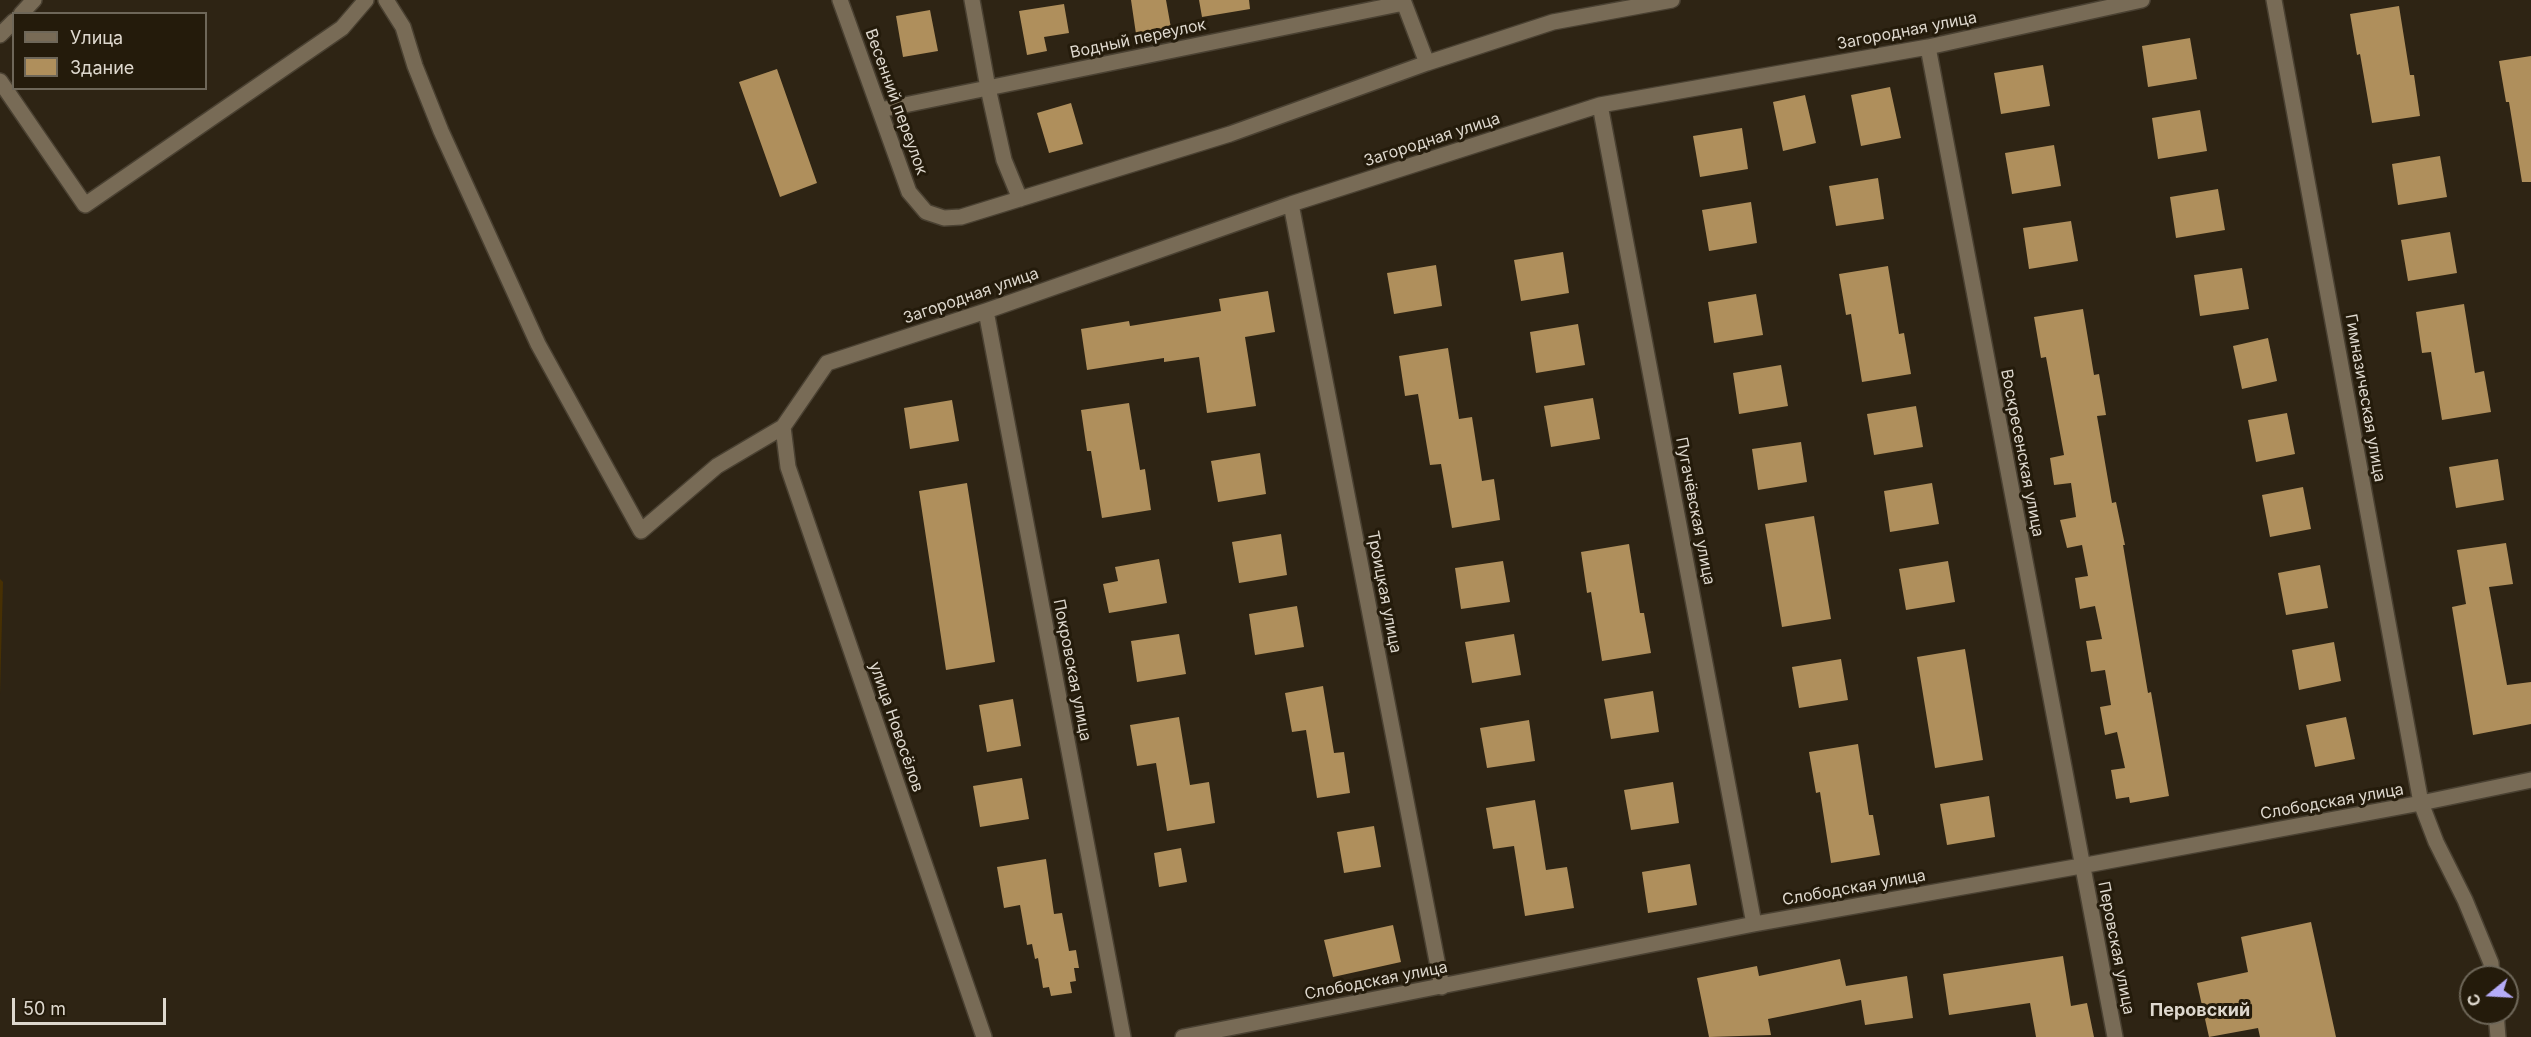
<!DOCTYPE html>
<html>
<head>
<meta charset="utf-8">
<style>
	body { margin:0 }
	#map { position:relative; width:2531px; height:1037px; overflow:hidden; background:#2e2414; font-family:Inter,sans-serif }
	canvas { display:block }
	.legend { position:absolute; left:12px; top:12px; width:195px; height:78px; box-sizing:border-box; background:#241b0b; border:2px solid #6e6759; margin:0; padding:8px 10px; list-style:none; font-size:18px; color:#ded8ce }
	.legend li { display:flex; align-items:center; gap:12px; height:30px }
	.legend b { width:30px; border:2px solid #6e6759 }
	.north { position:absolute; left:2459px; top:965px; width:60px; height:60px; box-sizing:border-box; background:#241b0b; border:2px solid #6e6759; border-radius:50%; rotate:252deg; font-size:16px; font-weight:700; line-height:24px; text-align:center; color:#ded8ce }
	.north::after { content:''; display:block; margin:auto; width:21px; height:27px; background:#b5acf8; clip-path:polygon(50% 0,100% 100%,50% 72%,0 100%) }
	.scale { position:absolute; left:12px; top:998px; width:154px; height:27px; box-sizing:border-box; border:3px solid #ded8ce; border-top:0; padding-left:8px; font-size:18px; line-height:21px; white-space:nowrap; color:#ded8ce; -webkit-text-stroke:4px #241b0b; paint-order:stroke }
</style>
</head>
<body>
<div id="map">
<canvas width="2531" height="1037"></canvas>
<ul class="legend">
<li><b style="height:8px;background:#786b56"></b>Улица</li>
<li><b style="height:16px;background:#af8f5c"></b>Здание</li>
</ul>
<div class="north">С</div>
<div class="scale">50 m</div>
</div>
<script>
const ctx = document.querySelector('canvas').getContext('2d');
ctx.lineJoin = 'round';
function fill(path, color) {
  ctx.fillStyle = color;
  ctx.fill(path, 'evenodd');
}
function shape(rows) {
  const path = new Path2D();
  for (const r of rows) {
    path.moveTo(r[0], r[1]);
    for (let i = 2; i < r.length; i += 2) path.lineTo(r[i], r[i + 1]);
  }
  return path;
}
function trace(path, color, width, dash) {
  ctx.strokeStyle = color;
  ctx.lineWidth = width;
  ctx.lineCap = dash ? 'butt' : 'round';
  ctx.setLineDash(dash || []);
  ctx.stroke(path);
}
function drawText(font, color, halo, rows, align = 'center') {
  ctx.font = font + ' Inter,sans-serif';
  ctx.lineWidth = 6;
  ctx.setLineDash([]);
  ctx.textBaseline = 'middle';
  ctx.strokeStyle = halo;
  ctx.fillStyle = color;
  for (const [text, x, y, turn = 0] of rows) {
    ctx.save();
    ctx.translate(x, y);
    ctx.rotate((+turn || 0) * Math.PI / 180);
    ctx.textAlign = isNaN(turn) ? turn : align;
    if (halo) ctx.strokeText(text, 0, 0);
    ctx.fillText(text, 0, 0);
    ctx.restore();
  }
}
fill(shape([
	[0,579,3,582,0,695]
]), '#473003');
fill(shape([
	[1131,0,1166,0,1171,28,1136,34],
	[1199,0,1249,0,1250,9,1202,17],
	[1064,4,1069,33,1044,37,1047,51,1027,55,1019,11],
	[2399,6,2410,75,2414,75,2420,116,2372,123,2360,54,2357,55,2350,14],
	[930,10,938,51,903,57,896,16],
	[2190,38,2197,79,2148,87,2142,46],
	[2531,56,2531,182,2522,182,2509,102,2506,102,2499,61],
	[2043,65,2050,106,2001,114,1994,73],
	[777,69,817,183,780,197,739,82],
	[1890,87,1901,138,1861,146,1851,95],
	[1805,95,1816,143,1783,151,1773,102],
	[1071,103,1083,144,1049,153,1037,113],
	[2200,110,2207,151,2158,159,2152,118],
	[1742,128,1748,169,1700,177,1693,136],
	[2054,145,2061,186,2012,194,2005,153],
	[2440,156,2447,197,2398,205,2392,164],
	[1878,178,1884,219,1836,226,1829,186],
	[2218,189,2225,230,2176,238,2170,197],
	[1751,202,1757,243,1709,251,1702,210],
	[2071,221,2078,261,2029,269,2023,228],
	[2450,232,2457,273,2408,281,2401,240],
	[1563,252,1569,293,1521,301,1514,260],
	[1436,265,1442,306,1394,314,1387,273],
	[1888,266,1899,334,1904,333,1911,374,1862,382,1851,314,1846,315,1839,274],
	[2242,268,2249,309,2200,316,2194,275],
	[1268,291,1275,332,1245,337,1256,406,1207,413,1199,357,1164,362,1164,358,1087,370,1081,329,1129,321,1130,326,1221,311,1219,299],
	[1756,294,1763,335,1714,343,1708,302],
	[2464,304,2475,373,2484,371,2491,412,2442,420,2431,352,2422,353,2416,312],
	[2083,309,2094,375,2099,374,2106,415,2097,416,2112,503,2116,502,2125,545,2123,545,2148,693,2151,692,2169,796,2130,803,2129,797,2116,799,2111,770,2125,768,2117,732,2105,735,2100,707,2111,705,2105,670,2091,672,2086,641,2102,639,2095,606,2080,609,2075,578,2088,576,2082,545,2067,548,2060,520,2076,517,2071,483,2054,485,2050,458,2064,455,2046,357,2041,358,2034,317],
	[1578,324,1585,365,1536,373,1530,332],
	[2268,338,2277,381,2242,389,2233,346],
	[1448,348,1459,419,1472,417,1482,481,1494,479,1500,520,1452,528,1441,464,1430,465,1418,394,1405,396,1399,356],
	[1781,365,1788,406,1739,414,1733,373],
	[1593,398,1600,439,1551,447,1544,406],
	[952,400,959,441,910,449,904,408],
	[1129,403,1140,470,1145,469,1151,510,1102,518,1091,451,1087,451,1081,410],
	[1916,406,1923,447,1874,455,1867,414],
	[2287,413,2295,454,2256,462,2248,420],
	[1801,442,1807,482,1758,490,1752,449],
	[1260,453,1266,494,1218,502,1211,461],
	[2498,459,2504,500,2456,508,2449,467],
	[967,483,995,662,946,670,919,491],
	[1932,483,1939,524,1890,532,1884,491],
	[2303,487,2311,529,2270,537,2262,495],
	[1814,516,1831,619,1782,627,1765,524],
	[1281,534,1287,575,1239,583,1232,542],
	[2506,543,2513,584,2489,587,2507,685,2531,682,2531,724,2473,735,2452,607,2466,604,2457,550],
	[1629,544,1640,613,1644,613,1651,653,1602,661,1591,592,1587,593,1581,552],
	[1159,559,1167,603,1109,613,1103,584,1118,581,1115,567],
	[1503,561,1510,602,1461,609,1455,568],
	[1948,561,1955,602,1906,610,1899,569],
	[2320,565,2328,608,2286,615,2278,573],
	[1297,606,1304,647,1255,655,1249,614],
	[1179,634,1186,674,1137,682,1131,641],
	[1514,634,1521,675,1472,683,1465,642],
	[2334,642,2341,681,2299,690,2292,650],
	[1965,649,1983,760,1935,768,1917,657],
	[1841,659,1848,700,1799,708,1792,667],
	[1323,686,1334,753,1344,752,1350,793,1317,798,1306,730,1292,732,1285,693],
	[1653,691,1659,732,1611,739,1604,699],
	[1013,699,1021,746,987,752,979,705],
	[1179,717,1190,785,1209,782,1215,823,1167,831,1156,763,1137,766,1130,725],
	[2346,717,2355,759,2315,767,2306,725],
	[1529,720,1535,761,1487,768,1480,728],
	[1858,744,1869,815,1873,815,1880,855,1831,863,1820,792,1816,793,1809,752],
	[1022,778,1029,819,980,827,973,786],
	[1673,782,1679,823,1631,830,1624,790],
	[1989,796,1995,837,1947,845,1940,804],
	[1535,800,1546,870,1567,867,1574,908,1525,916,1514,846,1493,849,1486,808],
	[1374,826,1381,867,1344,873,1337,832],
	[1181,848,1187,882,1159,887,1154,853],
	[1046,859,1054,914,1062,913,1069,951,1076,950,1079,968,1074,968,1076,981,1070,982,1072,993,1051,996,1049,987,1043,988,1038,958,1035,959,1032,944,1027,945,1020,905,1004,908,997,867],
	[1690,864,1697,905,1648,913,1642,872],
	[2311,922,2336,1037,2260,1037,2258,1028,2209,1037,2197,983,2248,972,2241,937],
	[1393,925,1401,962,1333,977,1324,940],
	[2063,956,2071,1006,2087,1003,2094,1037,2036,1037,2030,1003,1949,1015,1943,974],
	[1840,959,1846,986,1907,976,1913,1018,1865,1025,1861,1000,1768,1019,1771,1035,1709,1037,1697,978,1757,966,1759,976]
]), '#af8f5c');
const minor = shape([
	[386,0,403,27,415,66,441,131,538,344,641,531,717,466,783,427,827,363,986,311,1291,204,1600,105,1928,47,2142,0],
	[840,0,909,192,926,212,944,218,961,217,1230,134,1427,63,1553,22,1672,0],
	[972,0,988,88,1004,160,1020,199],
	[1403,0,1427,63],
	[2274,0,2421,803,2436,842,2465,900,2491,963,2492,977],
	[21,14,34,0],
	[0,35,14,21],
	[1928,47,2115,1037],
	[0,81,85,205,342,28,366,0],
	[1600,105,1754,924],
	[880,110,1404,3],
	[1291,204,1442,987],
	[986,311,1123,1037],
	[783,427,788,467,984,1037],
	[2496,1013,2498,1037],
	[1183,1037,1754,924,2081,866,2421,803,2531,780]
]);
trace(minor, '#4a4132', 18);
trace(minor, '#786b56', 15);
drawText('16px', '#ded8ce', '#241b0b', [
	["Загородная улица",1907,31,-11],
	["Водный переулок",1138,39,-12],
	["Весенний переулок",896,102,70],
	["Загородная улица",1432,140,-18],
	["Загородная улица",971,296,-19],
	["Гимназическая улица",2365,398,80],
	["Воскресенская улица",2022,453,79],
	["Пугачёвская улица",1695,511,79],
	["Троицкая улица",1384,592,79],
	["Покровская улица",1072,670,79],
	["улица Новосёлов",896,727,71],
	["Слободская улица",2332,802,-10],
	["Слободская улица",1854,888,-10],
	["Перовская улица",2116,948,79],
	["Слободская улица",1376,981,-11]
]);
drawText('bold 18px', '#ded8ce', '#241b0b', [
	["Перовский",2200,1011]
]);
</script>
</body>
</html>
